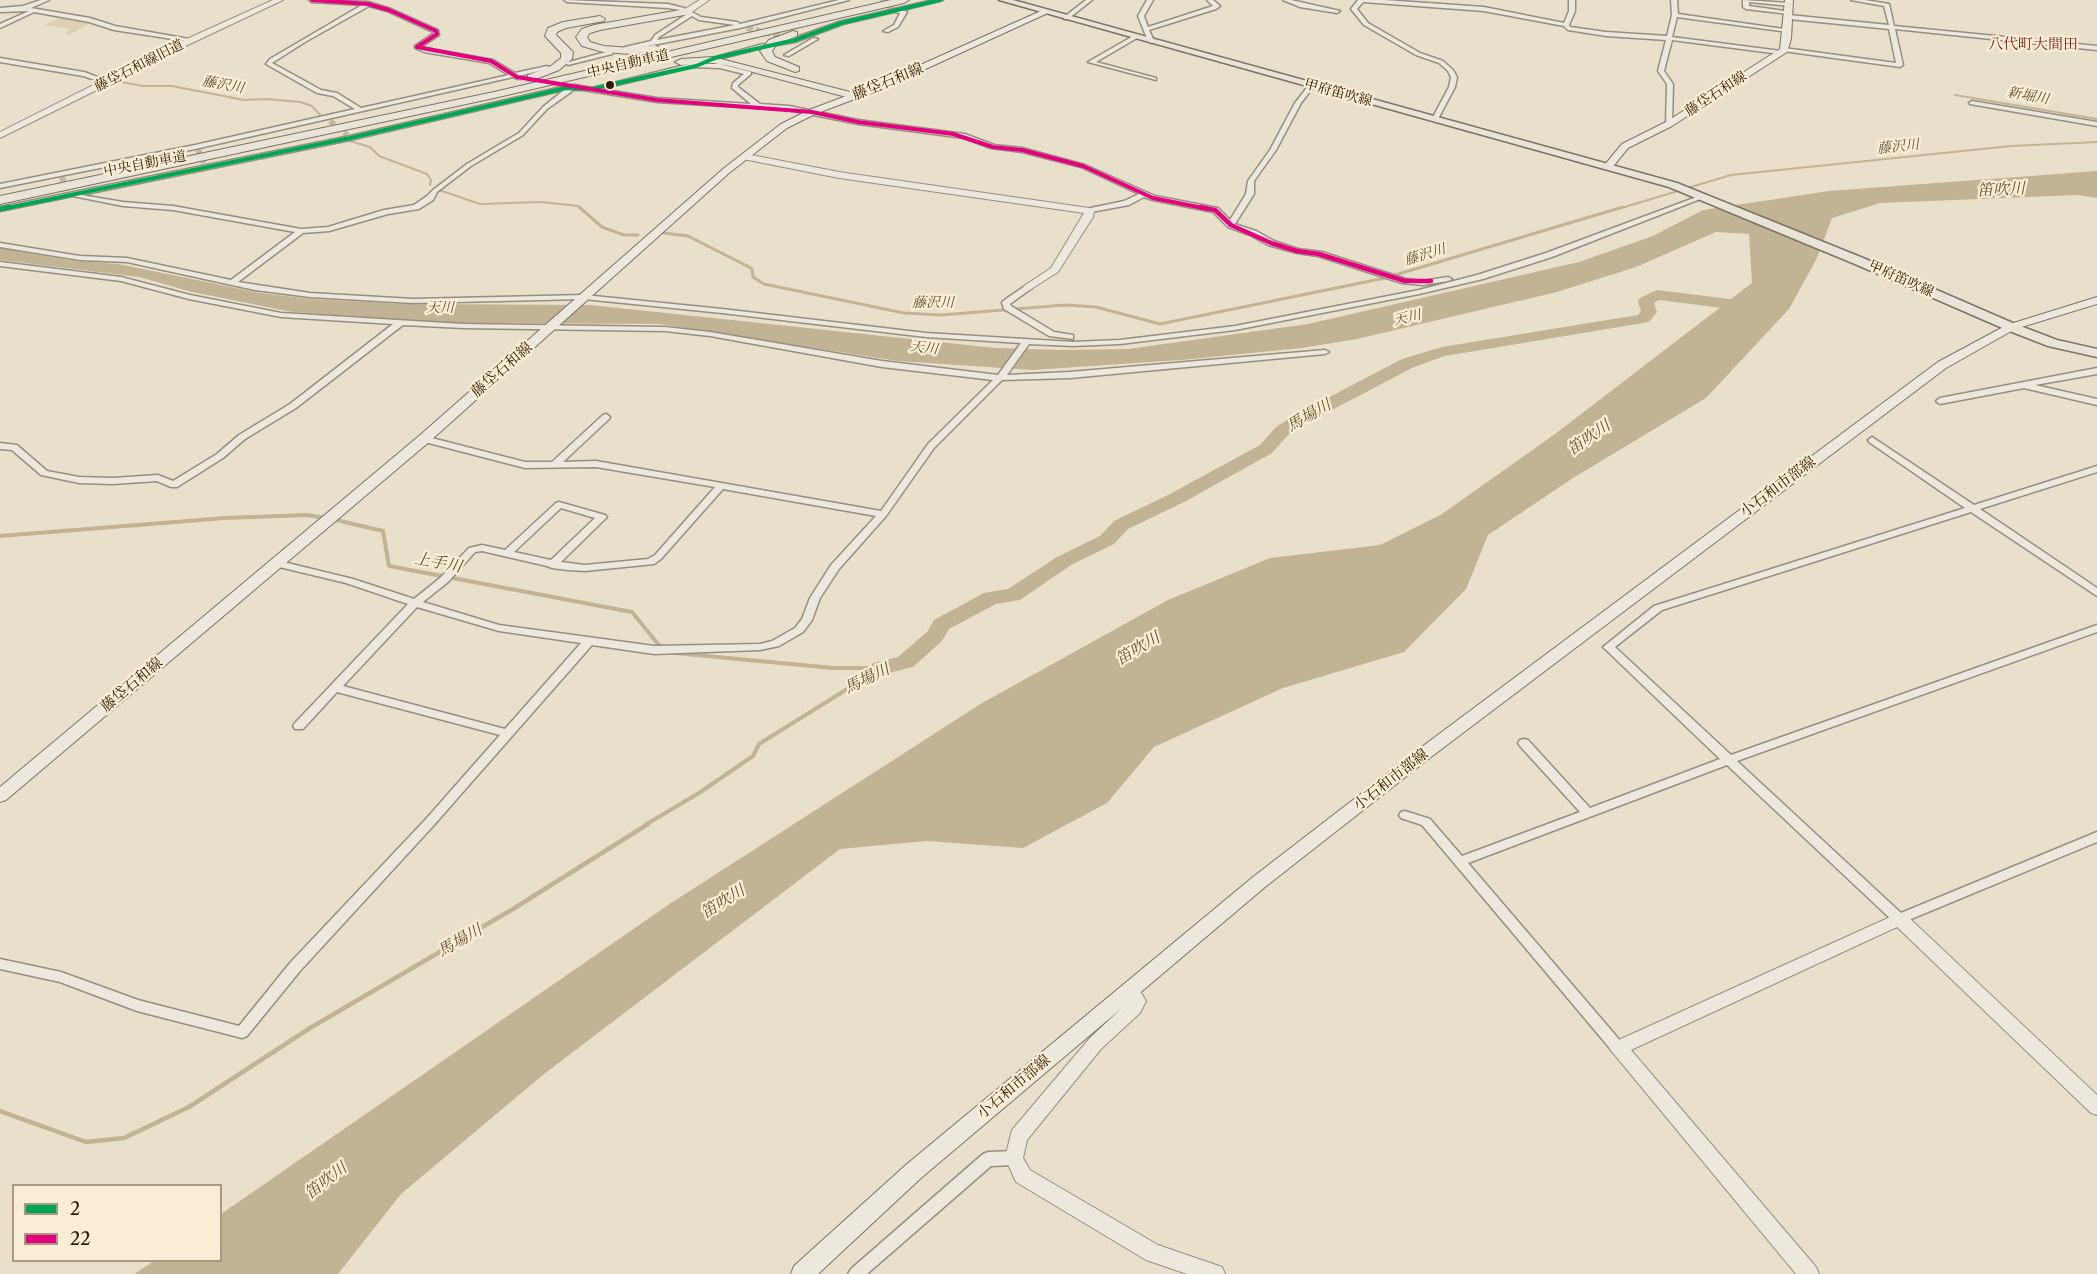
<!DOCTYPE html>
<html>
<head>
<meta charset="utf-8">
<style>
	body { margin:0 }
	#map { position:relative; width:2097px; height:1274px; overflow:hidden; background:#e9e0cb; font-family:"Libre Caslon Text",serif }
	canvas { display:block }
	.legend { position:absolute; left:12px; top:1184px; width:210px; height:78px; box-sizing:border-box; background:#f9eed5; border:2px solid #a99981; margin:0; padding:8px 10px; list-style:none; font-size:18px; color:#321a02 }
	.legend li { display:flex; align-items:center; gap:12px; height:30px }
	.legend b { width:30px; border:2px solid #a99981 }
</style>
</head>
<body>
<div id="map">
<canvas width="2097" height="1274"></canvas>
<ul class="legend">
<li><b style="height:8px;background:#00a651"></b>2</li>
<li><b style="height:8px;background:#e5007d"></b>22</li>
</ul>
</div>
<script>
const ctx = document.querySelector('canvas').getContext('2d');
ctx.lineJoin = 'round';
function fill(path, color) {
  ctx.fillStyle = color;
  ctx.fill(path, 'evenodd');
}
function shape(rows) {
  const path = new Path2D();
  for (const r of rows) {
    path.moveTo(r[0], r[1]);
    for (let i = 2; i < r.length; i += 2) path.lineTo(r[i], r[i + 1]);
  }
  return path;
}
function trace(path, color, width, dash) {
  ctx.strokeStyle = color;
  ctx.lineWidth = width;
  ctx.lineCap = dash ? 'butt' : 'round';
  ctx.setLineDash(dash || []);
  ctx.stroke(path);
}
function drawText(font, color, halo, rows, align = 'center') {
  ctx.font = font + ' "Libre Caslon Text","Noto Serif JP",serif';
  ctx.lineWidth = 4.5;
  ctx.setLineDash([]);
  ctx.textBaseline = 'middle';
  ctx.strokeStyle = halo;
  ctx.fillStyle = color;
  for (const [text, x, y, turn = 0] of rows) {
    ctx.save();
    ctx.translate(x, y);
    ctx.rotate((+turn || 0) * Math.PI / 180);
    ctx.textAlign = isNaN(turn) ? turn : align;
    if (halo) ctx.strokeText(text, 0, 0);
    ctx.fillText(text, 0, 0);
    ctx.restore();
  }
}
fill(shape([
	[59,18,90,23,70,35,65,34,70,29,43,25]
]), '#ded0b2');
fill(shape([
	[2097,171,2097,198,2078,195,1880,203,1832,218,1817,258,1789,309,1706,398,1573,478,1488,535,1466,589,1404,652,1283,688,1154,747,1107,803,1023,848,927,841,840,849,544,1074,401,1194,338,1274,134,1274,154,1261,220,1260,221,1214,671,903,982,703,1168,600,1270,558,1380,545,1442,514,1555,434,1752,283,1749,234,1716,232,1636,267,1557,292,1357,339,1302,348,1181,360,1032,370,898,361,660,324,454,323,292,312,192,292,139,277,0,260,0,248,74,261,119,264,260,293,312,299,404,304,590,305,996,348,1059,350,1128,349,1308,324,1579,262,1653,236,1703,210,1829,191]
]), '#c3b395');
trace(shape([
	[116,81,143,86,172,86,244,100,267,99,300,102,312,106,322,117],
	[1955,95,2097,119],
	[350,141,370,147,379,156,427,174,431,180,430,185],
	[439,190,480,204,541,202,578,206,581,209],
	[1618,209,1731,175,2011,146,2097,142]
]), '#c3b395', 2);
trace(shape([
	[579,207,602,227,624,235,638,235],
	[664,233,688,236,747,266,752,269,753,277,764,284,904,313,941,315,1065,305,1096,307,1160,324,1385,278,1623,207]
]), '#c3b395', 3);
trace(shape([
	[332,519,383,531,389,566,632,612,662,649],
	[0,536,225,518,307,515,325,518],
	[675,653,833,668,880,668],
	[645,825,699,793,753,756,759,744,881,668]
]), '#c3b395', 4);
trace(shape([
	[0,1111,86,1142,124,1138,189,1107,310,1028,513,909,648,824]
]), '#c3b395', 4.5);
fill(shape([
	[1657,290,1754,302,1762,307,1754,312,1659,300,1654,303,1657,312,1649,322,1445,356,1414,367,1307,423,1288,435,1272,453,1184,502,1128,529,1114,544,1071,565,1020,600,996,604,949,629,942,641,913,667,881,675,873,673,870,668,873,663,898,657,927,632,934,620,984,593,1008,589,1057,557,1100,536,1114,521,1170,494,1260,445,1276,427,1295,415,1402,359,1442,347,1638,315,1641,311,1638,301,1640,298,1657,290]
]), '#c3b395');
trace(shape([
	[881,0,893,9],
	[747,28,790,39],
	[517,77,575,87],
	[330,121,347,135],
	[198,150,204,163],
	[62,177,66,191]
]), '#c4b8a3', 6, [6, 3]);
const minor = shape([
	[41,0,49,0,31,8,90,18,115,26,195,40,192,42,114,30,89,22,34,12,0,28,0,24,29,11,0,12,0,8,23,6,41,0],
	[309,0,368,2,391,9,438,30,439,35,421,47,425,48,493,60,515,73,547,66,550,68,519,76,517,79,513,77,195,149,0,188,0,184,195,145,355,109,333,96,317,93,266,64,270,59,362,5,312,2,309,0],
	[369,6,387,11,433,32,434,33,415,46,415,48,424,52,489,63,509,75,361,108,337,93,321,90,272,63,305,42,369,6],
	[564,0,668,4,684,8,701,17,737,22,740,24,839,0,849,0,740,28,627,50,624,48,625,47,651,41,655,35,687,14,680,10,668,8,567,2,564,0],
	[692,16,699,20,735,25,657,40,659,37,692,16],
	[933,0,943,0,903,10,907,12,898,27,888,32,883,31,894,25,900,13,894,12,843,24,795,42,777,45,774,43,794,38,839,22,933,0],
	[1086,0,1092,0,1068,19,1064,19,1064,17,1086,0],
	[1147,0,1153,0,1144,16,1148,27,1213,6,1207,0,1213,0,1220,6,1216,9,1149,30,1154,41,1151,43,1148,41,1138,16,1147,0],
	[1283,0,1291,0,1340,11,1337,13,1300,7,1283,0],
	[1358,0,1384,0,1484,7,1564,23,1569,11,1569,0,1575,0,1575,11,1569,25,1570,27,1606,32,1667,36,1672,15,1671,0,1677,0,1678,14,1791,30,1788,32,1677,17,1672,37,1781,51,1784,48,1896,63,1889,29,1789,19,1786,17,1789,15,1889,25,1884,6,1851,0,1865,0,1889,4,1894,26,2097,46,2097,50,1895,29,1903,65,1900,67,1783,51,1780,54,1672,40,1664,71,1673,84,1672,124,1669,126,1666,124,1667,84,1658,71,1666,40,1606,36,1568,30,1564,26,1484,11,1363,2,1357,9,1368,23,1420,53,1443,61,1453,70,1457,77,1455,87,1438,119,1435,121,1432,119,1449,87,1451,77,1448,71,1439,63,1416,55,1364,25,1351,9,1358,0],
	[1743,0,1789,3,1791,4,1791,6,1749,2,1749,6,1792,12,1789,14,1746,9,1743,7,1743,0],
	[1135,35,1138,37,1137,38,1096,62,1156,78,1156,80,1088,62,1135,35],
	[813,38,818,39,789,56,784,55,813,38],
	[763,44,766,46,765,47,715,60,712,58,763,44],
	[610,51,613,53,612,54,568,65,565,63,610,51],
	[0,58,84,72,111,82,108,84,83,76,0,62,0,58],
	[701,61,703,62,703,64,720,64,751,72,751,74,738,85,738,87,760,104,789,106,858,120,965,134,994,145,1022,148,1085,165,1155,196,1218,208,1230,220,1246,194,1248,181,1270,150,1295,103,1309,85,1313,85,1314,86,1301,103,1276,150,1254,181,1254,194,1235,224,1256,231,1274,241,1298,249,1322,252,1406,279,1423,281,1448,277,1452,279,1448,281,1423,285,1402,283,1318,256,1297,253,1268,245,1250,235,1228,227,1213,212,1153,200,1144,197,1129,205,1086,213,1086,209,1124,201,1139,194,1081,167,1022,152,991,148,964,138,858,124,789,110,657,102,583,90,572,90,571,92,547,109,523,135,471,166,437,192,433,200,419,209,388,214,329,231,303,233,238,282,310,293,413,299,584,295,722,309,926,333,1073,342,1120,340,1235,326,1419,290,1477,275,1546,253,1702,195,1708,196,1552,257,1483,279,1419,294,1235,330,1120,344,1073,346,1029,344,1007,375,1070,372,1325,350,1329,352,1325,354,1070,378,1002,380,934,448,886,516,839,569,820,598,812,620,803,632,779,646,760,650,654,654,592,645,434,825,300,971,247,1036,242,1038,137,1011,60,982,0,969,0,959,61,972,138,1000,239,1026,290,963,426,819,500,735,337,692,303,729,295,729,293,726,295,723,408,604,346,583,271,565,270,563,271,561,275,560,353,579,414,599,440,578,469,548,482,545,505,550,556,503,559,502,605,515,607,517,561,562,585,565,648,559,655,555,715,487,596,467,525,468,421,441,421,437,424,436,525,462,552,462,603,415,606,414,610,417,609,419,563,462,596,461,881,511,928,444,993,380,882,367,710,336,665,331,463,328,403,325,296,408,245,439,223,458,177,487,171,487,157,481,113,484,79,483,41,475,12,450,0,449,0,443,17,445,47,471,79,477,113,478,158,475,173,481,217,454,239,435,290,404,393,324,281,317,189,299,121,281,0,266,0,262,121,277,190,295,281,313,463,324,665,327,710,332,882,361,998,375,1021,343,926,337,722,313,584,299,413,303,310,297,255,290,127,262,80,260,0,247,0,243,80,256,127,258,231,280,295,232,173,210,123,206,73,196,0,211,0,207,350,136,566,86,575,85,593,88,701,61],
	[693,67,720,68,744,74,733,83,732,88,751,104,657,98,600,89,693,67],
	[564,90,543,107,519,133,467,164,433,190,427,196,414,205,384,210,328,227,301,229,173,206,123,202,81,195,350,140,564,90],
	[723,489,876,516,831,565,810,598,802,619,795,628,772,641,760,644,654,646,499,625,423,602,448,582,475,552,482,551,547,566,552,568,568,570,585,571,654,564,661,559,723,489],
	[561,508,595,518,551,560,514,552,561,508],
	[417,607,499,631,581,643,505,729,343,686,417,607],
	[1972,101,2097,122,2097,126,1970,104,1969,103,1972,101],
	[1025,286,1028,286,1032,288,1010,304,1011,306,1054,332,1073,335,1073,339,1049,336,1004,309,1002,303,1003,301,1025,286],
	[2097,368,2097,374,2035,385,2097,399,2097,405,2024,388,1940,404,1936,401,1940,398,2097,368],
	[1872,437,1974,505,2097,466,2097,472,1980,509,2097,588,2097,596,1971,512,1662,610,1615,647,1731,755,2097,625,2097,632,1737,761,1901,913,2097,832,2097,842,1899,924,1895,923,1727,765,1468,863,1623,1044,1625,1048,1623,1052,1618,1054,1613,1052,1422,825,1401,818,1399,815,1401,812,1405,811,1430,819,1462,856,1580,812,1520,746,1518,743,1520,740,1524,739,1528,740,1590,808,1720,759,1603,647,1654,606,1965,508,1869,442,1868,440,1872,437],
	[1014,1151,1019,1153,1021,1158,1019,1163,1014,1165,991,1166,867,1274,848,1274,851,1269,983,1154,988,1152,1014,1151]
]);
const tertiary = shape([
	[273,0,283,0,175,51,0,138,0,132,169,47,273,0],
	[700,0,709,0,689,14,683,14,683,10,700,0],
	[746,154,839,172,1089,208,1094,211,1093,217,1058,272,1028,291,1023,288,1024,286,1051,268,1084,213,839,178,743,159,743,155,746,154],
	[1899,913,1905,914,2097,1095,2097,1115,2091,1113,1897,927,1631,1050,1816,1267,1819,1274,1796,1274,1609,1048,1612,1043,1899,913],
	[1130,982,1136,984,1146,1001,1140,1013,1101,1049,1027,1140,1023,1158,1030,1170,1158,1245,1222,1267,1225,1274,1187,1274,1146,1260,1016,1182,1005,1158,1012,1130,1089,1039,1127,1003,1121,989,1124,984,1130,982]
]);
const secondary = shape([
	[1785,0,1793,0,1791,39,1787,52,1672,126,1628,148,1611,169,1605,169,1603,167,1622,144,1666,122,1780,49,1785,0],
	[1043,10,1050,12,884,88,815,114,787,128,729,173,429,442,6,800,0,802,0,787,419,436,723,169,781,124,809,110,878,84,1043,10],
	[2097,297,2097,304,2015,329,1946,368,1431,757,1265,887,921,1178,818,1274,791,1274,794,1266,907,1164,1253,877,1419,749,1938,362,2007,325,2097,297]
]);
const primary = shape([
	[999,0,1013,0,1677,183,1863,258,2015,324,2057,340,2097,349,2097,357,2048,346,2007,330,1855,264,1669,187,999,0]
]);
const motorway = shape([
	[891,0,909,0,904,3,494,98,0,204,0,196,494,92,891,0],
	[686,9,690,10,690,14,600,30,590,33,587,37,590,42,604,46,631,48,655,45,660,48,659,50,631,54,603,52,582,46,576,37,582,29,594,25,686,9],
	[600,16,605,19,604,21,566,28,557,32,556,35,573,52,572,59,559,70,536,79,528,79,528,75,551,66,561,58,561,53,545,36,548,28,563,22,600,16],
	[793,31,797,32,797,36,777,44,772,51,775,57,799,67,799,71,795,72,767,61,760,51,769,40,793,31],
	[713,57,858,94,860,96,854,99,730,66,713,63,681,65,675,62,681,59,713,57]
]);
trace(minor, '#968e7f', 3);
trace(tertiary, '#968e7f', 2);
trace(secondary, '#7c7365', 2);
trace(primary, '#7c7365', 3);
trace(motorway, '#7c7365', 2);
fill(minor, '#ece8de');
fill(tertiary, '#ece8de');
fill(secondary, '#ece8de');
fill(primary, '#eae4d8');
fill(motorway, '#eae4d8');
trace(shape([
	[2,209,350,138,566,88,591,89,696,66,715,58,795,40,841,23,940,0]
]), '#00a651', 4);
trace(shape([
	[0,209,9,207]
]), '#00a651', 4.5);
trace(shape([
	[312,0,368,4,389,10,436,31,437,34,417,47,491,61,517,77,657,100,812,112,858,122,953,134,993,147,1022,150,1083,166,1153,198,1208,209]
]), '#e5007d', 4);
trace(shape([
	[1200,207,1215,210,1231,225,1271,243,1297,251,1319,254,1405,281,1431,281]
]), '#e5007d', 4.5);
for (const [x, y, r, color] of [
	[610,85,5,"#321a02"]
]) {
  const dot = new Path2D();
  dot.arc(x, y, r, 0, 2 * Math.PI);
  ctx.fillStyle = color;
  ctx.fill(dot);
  trace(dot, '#f9eed5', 2);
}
drawText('14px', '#321a02', '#f9eed5', [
	["中央自動車道",628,64,-13],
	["藤垈石和線旧道",139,66,-27],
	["甲府笛吹線",1338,93,15],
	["藤垈石和線",1716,94,-33],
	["中央自動車道",145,164,-11],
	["甲府笛吹線",1901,279,24]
]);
drawText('italic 14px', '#665034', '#f9eed5', [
	["藤沢川",223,85,10],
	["新堀川",2028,96,10],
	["藤沢川",1898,147,-6],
	["藤沢川",1425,255,-17],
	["藤沢川",933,303],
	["天川",440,308],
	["天川",1407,318,-13],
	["天川",924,348,7]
]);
drawText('15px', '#7a1f14', '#f9eed5', [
	["八代町大間田",2033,45]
]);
drawText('15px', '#321a02', '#f9eed5', [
	["藤垈石和線",888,82,-22],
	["藤垈石和線",502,370,-41],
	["小石和市部線",1778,487,-37],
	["藤垈石和線",132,685,-40],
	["小石和市部線",1391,780,-38],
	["小石和市部線",1014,1087,-40]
]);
drawText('italic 16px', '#665034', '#f9eed5', [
	["笛吹川",2001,190,-3],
	["馬場川",1309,416,-30],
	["笛吹川",1589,438,-35],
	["上手川",438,563,11],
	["笛吹川",1138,649,-31],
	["馬場川",867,679,-26],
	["笛吹川",723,902,-32],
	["馬場川",460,941,-30],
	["笛吹川",326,1181,-38]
]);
</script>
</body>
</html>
